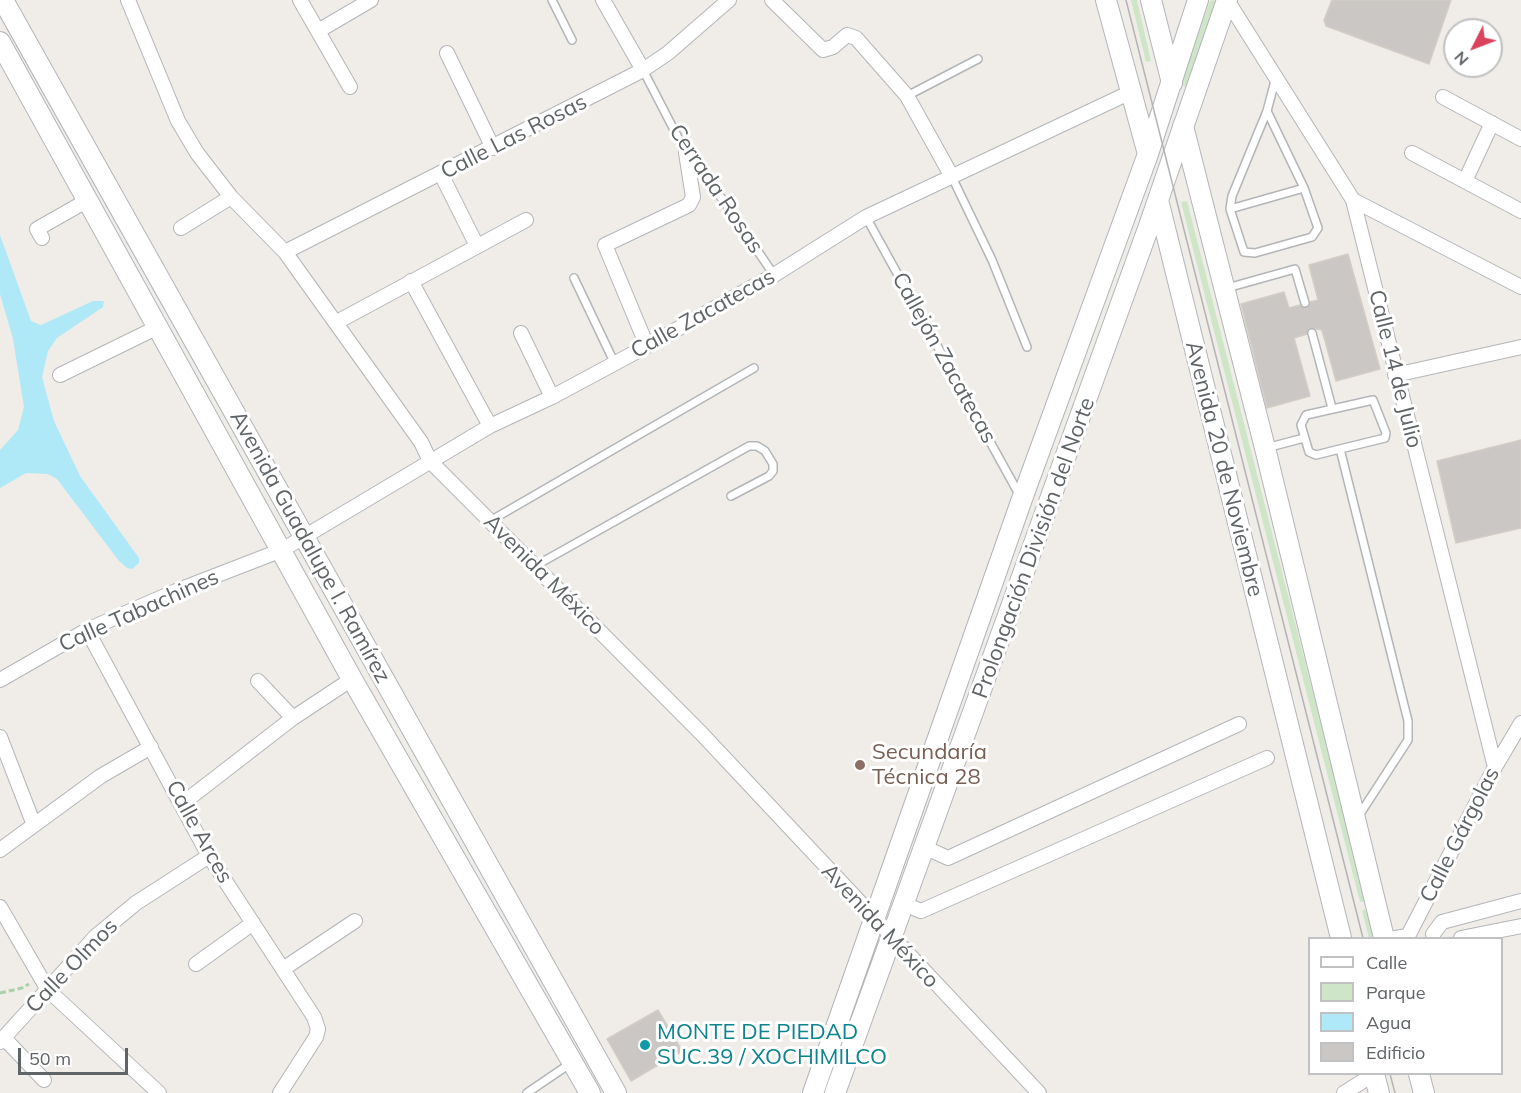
<!DOCTYPE html>
<html>
<head>
<meta charset="utf-8">
<style>
	body { margin:0 }
	#map { position:relative; width:1521px; height:1093px; overflow:hidden; background:#f0ece8; font-family:Mulish,sans-serif }
	canvas { display:block }
	.legend { position:absolute; left:1308px; top:937px; width:195px; height:138px; box-sizing:border-box; background:#fff; border:2px solid #bfc1c2; margin:0; padding:8px 10px; list-style:none; font-size:18px; color:#5f6466 }
	.legend li { display:flex; align-items:center; gap:12px; height:30px }
	.legend b { width:30px; border:2px solid #bfc1c2 }
	.north { position:absolute; left:1443px; top:18px; width:60px; height:60px; box-sizing:border-box; background:#fff; border:2px solid #bfc1c2; border-radius:50%; rotate:228deg; font-size:16px; font-weight:700; line-height:24px; text-align:center; color:#5f6466 }
	.north::after { content:''; display:block; margin:auto; width:21px; height:27px; background:#db425b; clip-path:polygon(50% 0,100% 100%,50% 72%,0 100%) }
	.scale { position:absolute; left:18px; top:1048px; width:110px; height:27px; box-sizing:border-box; border:3px solid #5f6466; border-top:0; padding-left:8px; font-size:18px; line-height:21px; white-space:nowrap; color:#5f6466; -webkit-text-stroke:4px #fff; paint-order:stroke }
</style>
</head>
<body>
<div id="map">
<canvas width="1521" height="1093"></canvas>
<ul class="legend">
<li><b style="height:8px;background:#fff"></b>Calle</li>
<li><b style="height:16px;background:#cee5c7"></b>Parque</li>
<li><b style="height:16px;background:#afe9f8"></b>Agua</li>
<li><b style="height:16px;background:#cbc7c4"></b>Edificio</li>
</ul>
<div class="north">N</div>
<div class="scale">50 m</div>
</div>
<script>
const ctx = document.querySelector('canvas').getContext('2d');
ctx.lineJoin = 'round';
function fill(path, color) {
  ctx.fillStyle = color;
  ctx.fill(path, 'evenodd');
}
function shape(rows) {
  const path = new Path2D();
  for (const r of rows) {
    path.moveTo(r[0], r[1]);
    for (let i = 2; i < r.length; i += 2) path.lineTo(r[i], r[i + 1]);
  }
  return path;
}
function trace(path, color, width, dash) {
  ctx.strokeStyle = color;
  ctx.lineWidth = width;
  ctx.lineCap = dash ? 'butt' : 'round';
  ctx.setLineDash(dash || []);
  ctx.stroke(path);
}
function drawText(font, color, halo, rows, align = 'center') {
  ctx.font = font + ' Mulish,sans-serif';
  ctx.lineWidth = 6;
  ctx.setLineDash([]);
  ctx.textBaseline = 'middle';
  ctx.strokeStyle = halo;
  ctx.fillStyle = color;
  for (const [text, x, y, turn = 0] of rows) {
    ctx.save();
    ctx.translate(x, y);
    ctx.rotate((+turn || 0) * Math.PI / 180);
    ctx.textAlign = isNaN(turn) ? turn : align;
    if (halo) ctx.strokeText(text, 0, 0);
    ctx.fillText(text, 0, 0);
    ctx.restore();
  }
}
fill(shape([
	[1131,0,1137,0,1151,61,1146,62],
	[1214,0,1216,4,1187,88,1181,84,1210,1],
	[1187,201,1345,818,1374,938,1369,938,1362,911,1366,909,1364,902,1360,902,1181,202]
]), '#cee5c7');
fill(shape([
	[0,235,31,321,41,325,93,301,104,301,103,307,57,338,48,351,42,377,54,421,80,476,139,558,139,563,132,569,127,568,119,561,57,479,48,474,26,473,0,488,0,450,18,430,24,407,13,339,0,294]
]), '#afe9f8');
const building = shape([
	[1332,0,1451,0,1429,64,1326,26,1324,20,1332,0],
	[1348,254,1380,369,1336,381,1322,330,1310,328,1307,334,1294,338,1310,396,1267,408,1241,304,1284,292,1289,308,1300,305,1307,308,1310,302,1318,300,1309,265,1348,254],
	[1521,440,1521,528,1456,543,1437,461,1521,440],
	[658,1010,682,1051,631,1081,607,1039,658,1010]
]);
fill(building, '#cbc7c4');
trace(building, '#d4cdc6', 1.5);
const service = shape([
	[552,0,572,40],
	[643,70,686,153,723,200,774,275],
	[907,96,978,59],
	[1267,111,1304,188,1318,228,1312,237,1255,253,1244,252,1230,209,1232,196,1267,111,1276,77],
	[951,175,992,260,1027,347],
	[1230,209,1304,188],
	[866,217,1020,496],
	[574,278,615,364],
	[1227,288,1295,269,1305,303],
	[1312,333,1332,408],
	[1266,448,1304,438],
	[1340,449,1385,438,1386,433,1373,400,1306,415,1301,425,1309,452,1316,455,1340,449,1408,721,1408,740,1358,817],
	[490,521,754,368],
	[535,566,749,446,757,446,765,451,773,464,773,471,769,476,731,496],
	[527,1093,571,1063]
]);
const minor = shape([
	[128,0,178,121,197,153,231,197,285,252,421,442,430,461,701,733,1039,1093],
	[300,0,350,87],
	[603,0,643,70],
	[772,0,823,50,833,47,847,35,856,38,907,96,951,175],
	[1227,0,1353,200,1495,767],
	[318,31,371,0],
	[447,53,493,148],
	[1443,97,1521,139],
	[1412,153,1521,211],
	[441,174,476,244],
	[1465,181,1492,123],
	[1353,200,1521,287],
	[181,228,231,197],
	[42,238,37,229,88,200],
	[285,252,643,70,668,53,729,0],
	[411,281,490,426],
	[337,322,526,220],
	[521,333,552,397],
	[647,346,605,245,689,205,693,197,686,153],
	[60,375,158,327],
	[1395,375,1521,347],
	[87,630,209,856,314,1017,318,1029,316,1037,280,1093],
	[0,680,87,630,176,591,282,550,490,426,552,397,647,346,774,275,866,217,1131,92],
	[258,681,293,718],
	[0,737,34,825],
	[183,803,293,718,352,679],
	[926,848,948,858,1239,724],
	[0,850,101,776,151,747],
	[904,904,921,911,1267,758],
	[0,907,48,990,159,1093],
	[1433,934,1442,922,1521,901],
	[1395,938,1408,936,1495,767,1521,723],
	[1461,938,1521,926],
	[196,964,253,923],
	[283,969,355,921],
	[4,1038,44,1080],
	[0,1042,95,937,136,903,209,856],
	[1344,1093,1374,1074]
]);
const secondary = shape([
	[3,0,616,1093],
	[1106,0,1148,154],
	[1151,0,1172,83],
	[0,42,352,679,590,1093],
	[1183,126,1265,448,1384,938],
	[1158,200,1341,938],
	[1374,1074,1379,1093],
	[1419,1074,1424,1093],
	[813,1093,1022,499,1148,154,1198,0],
	[835,1093,1149,226,1227,0]
]);
trace(service, '#b3b6b8', 10);
trace(minor, '#b3b6b8', 16);
trace(secondary, '#b2b6b9', 22);
trace(shape([
	[0,993,22,988,29,984]
]), '#a8d0a9', 3, [6, 3]);
trace(service, '#fff', 7);
trace(minor, '#fff', 14);
trace(secondary, '#fff', 20);
trace(shape([
	[1126,0,1363,938],
	[1390,1074,1395,1093]
]), '#b3b4b4', 1.5);
for (const [x, y, r, color] of [
	[860,765,6,"#8d6e63"],
	[645,1045,6,"#0f9aa8"]
]) {
  const dot = new Path2D();
  dot.arc(x, y, r, 0, 2 * Math.PI);
  ctx.fillStyle = color;
  ctx.fill(dot);
  trace(dot, '#fff', 2);
}
drawText('22px', '#5f6466', '#fff', [
	["Calle Las Rosas",514,137,-27],
	["Cerrada Rosas",716,189,56],
	["Calle Zacatecas",703,314,-29],
	["Callejón Zacatecas",944,358,61],
	["Calle 14 de Julio",1395,369,76],
	["Avenida 20 de Noviembre",1224,469,76],
	["Avenida Guadalupe I. Ramírez",310,547,61],
	["Prolongación División del Norte",1034,548,-70],
	["Avenida México",544,575,45],
	["Calle Tabachines",139,611,-24],
	["Calle Arces",199,832,61],
	["Calle Gárgolas",1460,835,-63],
	["Avenida México",880,926,47],
	["Calle Olmos",72,966,-46]
]);
drawText('22px', '#785e54', '#fff', [
	["Secundaría",872,752],
	["Técnica 28",872,777]
], 'left');
drawText('22px', '#0d838f', '#fff', [
	["MONTE DE PIEDAD",657,1032],
	["SUC.39 / XOCHIMILCO",657,1057]
], 'left');
</script>
</body>
</html>
